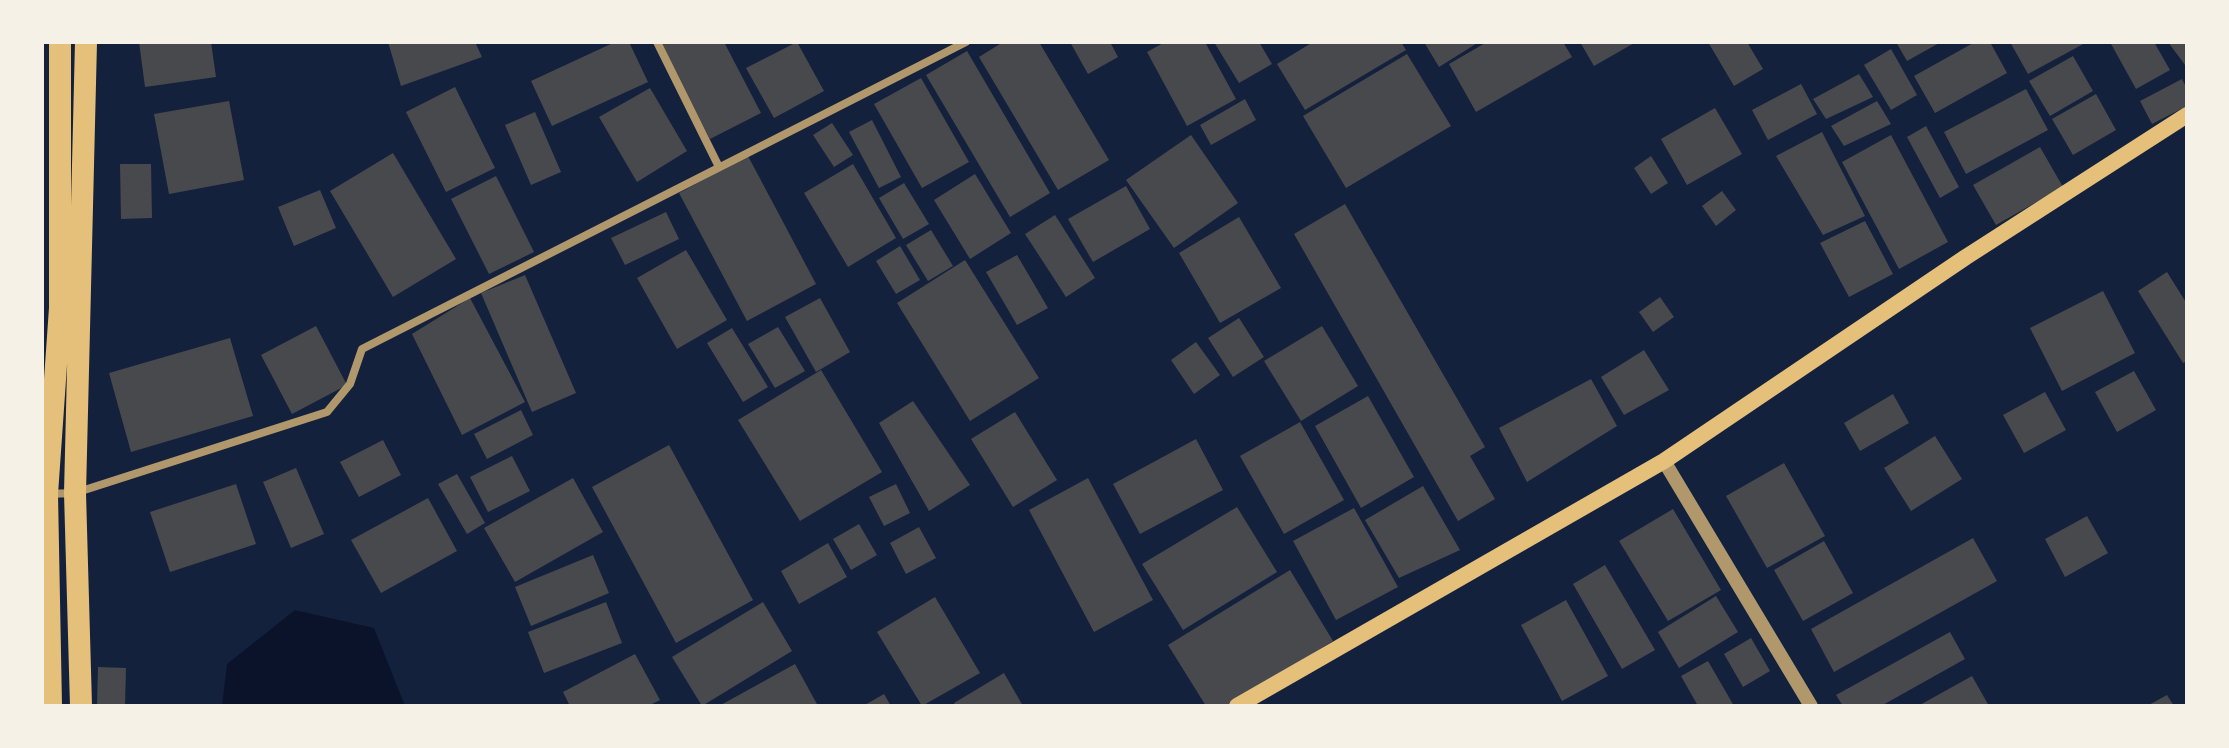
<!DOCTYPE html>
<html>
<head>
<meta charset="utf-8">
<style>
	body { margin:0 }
	#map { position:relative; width:2229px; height:748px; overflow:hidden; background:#14213d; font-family:"Fira Sans Condensed",sans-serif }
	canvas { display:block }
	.frame { position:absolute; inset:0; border:44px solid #f6f1e7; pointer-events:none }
</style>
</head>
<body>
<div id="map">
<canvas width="2229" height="748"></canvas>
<div class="frame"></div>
</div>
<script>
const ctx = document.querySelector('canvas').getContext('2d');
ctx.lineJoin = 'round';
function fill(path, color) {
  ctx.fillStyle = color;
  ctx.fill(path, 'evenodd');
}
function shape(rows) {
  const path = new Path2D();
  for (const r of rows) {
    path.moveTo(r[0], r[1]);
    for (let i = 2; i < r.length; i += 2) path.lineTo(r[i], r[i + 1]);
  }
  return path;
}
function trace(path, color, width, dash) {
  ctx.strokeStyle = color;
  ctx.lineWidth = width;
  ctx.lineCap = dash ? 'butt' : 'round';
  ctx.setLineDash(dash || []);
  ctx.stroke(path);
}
fill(shape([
	[295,610,374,628,405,706,222,706,227,664]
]), '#0b132b');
fill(shape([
	[139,42,211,42,216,77,145,87],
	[388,42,475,42,482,57,401,86],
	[615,42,629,42,648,82,552,126,531,81],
	[659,42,724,42,761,113,710,139],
	[797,42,824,91,774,118,746,68],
	[1003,42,1039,42,1109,160,1058,190,979,57],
	[1070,42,1110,42,1118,57,1088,74],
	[1165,42,1205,42,1236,99,1187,126,1147,52],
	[1214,42,1259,42,1272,64,1239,83],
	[1313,42,1401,42,1406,50,1305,110,1277,64],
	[1424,42,1479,42,1439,67],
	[1487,42,1563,42,1572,57,1476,112,1449,64],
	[1580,42,1636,42,1594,66],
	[1708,42,1747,42,1763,69,1734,86],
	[1896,42,1941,42,1907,61],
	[1975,42,1990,42,2007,73,1935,113,1914,76],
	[2010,42,2087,42,2028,74],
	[2110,42,2154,42,2170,70,2136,89],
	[2168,42,2187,42,2185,65],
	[1891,49,1917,95,1891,110,1864,65],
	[967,51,1050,193,1010,217,926,75],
	[1407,54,1451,126,1346,188,1303,116],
	[2073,56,2093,91,2050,116,2029,81],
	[1859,74,1873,97,1826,119,1813,99],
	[921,78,969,162,922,188,874,104],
	[2182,79,2187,89,2187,106,2152,124,2140,101],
	[1801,84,1817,114,1768,140,1752,110],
	[455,87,495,168,446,192,406,112],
	[650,88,687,151,637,182,599,117],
	[2026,89,2048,130,1966,174,1944,132],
	[2096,94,2116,130,2073,155,2052,119],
	[1245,99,1256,120,1211,145,1200,125],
	[229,101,244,180,169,194,154,114],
	[1877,101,1891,124,1844,146,1831,126],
	[1715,108,1742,154,1687,185,1661,139],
	[535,112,561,172,531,185,505,125],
	[872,120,901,177,879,188,849,132],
	[832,123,853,155,834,167,813,135],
	[1926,126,1959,187,1940,198,1907,137],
	[1822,132,1865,216,1823,235,1776,156],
	[1191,135,1238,203,1174,248,1126,180],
	[1891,135,1948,242,1899,269,1842,162],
	[2040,147,2063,187,1996,225,1973,185],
	[393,153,456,259,393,297,330,191],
	[748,156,816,284,747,321,679,193],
	[1651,156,1668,183,1651,194,1634,168],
	[120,164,151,164,152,218,121,219],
	[853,164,896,238,848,267,804,193],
	[975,174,1011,233,970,259,934,200],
	[496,176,534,252,489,274,451,199],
	[904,183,929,224,903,239,879,198],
	[1126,186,1150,229,1093,262,1068,219],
	[320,190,336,228,294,246,278,207],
	[1722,191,1736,210,1716,226,1702,206],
	[1345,204,1485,447,1470,456,1495,499,1458,521,1294,234],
	[666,212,679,239,625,265,611,238],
	[1055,215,1095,278,1066,297,1025,234],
	[1239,217,1281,288,1220,323,1179,253],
	[1865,221,1893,274,1849,297,1820,243],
	[931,230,953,266,928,281,906,245],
	[900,246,920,280,896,294,876,261],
	[686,250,727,320,677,349,637,278],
	[1017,255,1048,308,1017,325,986,272],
	[965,260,1039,378,970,421,897,303],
	[2167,272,2187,304,2187,361,2183,363,2138,291],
	[525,275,576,393,532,412,481,293],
	[2103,291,2135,353,2062,391,2030,328],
	[1660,297,1674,317,1653,332,1639,312],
	[470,298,525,402,462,435,412,334],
	[820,298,850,352,816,372,785,317],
	[1239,318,1264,357,1233,377,1208,338],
	[316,326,347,385,292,414,261,355],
	[1322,326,1358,386,1301,421,1264,361],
	[778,327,805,371,775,388,748,344],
	[732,328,768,387,743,402,707,343],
	[230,338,253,416,131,452,109,373],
	[1196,342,1220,375,1194,394,1171,360],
	[1644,350,1669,390,1624,415,1601,377],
	[821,370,882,472,800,521,738,420],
	[2134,371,2156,410,2117,432,2095,392],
	[1591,379,1617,426,1527,482,1499,428],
	[2045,392,2066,430,2024,453,2003,415],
	[1893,394,1909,423,1860,451,1844,423],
	[1368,396,1414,477,1361,508,1315,426],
	[913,401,970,485,929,511,879,423],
	[521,410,533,435,487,459,474,434],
	[1015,412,1057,480,1013,507,971,439],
	[1300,422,1344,500,1284,534,1240,456],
	[1935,436,1962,479,1911,511,1884,468],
	[1196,439,1223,490,1140,534,1113,484],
	[383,440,401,475,359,497,340,462],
	[669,445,753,600,676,643,592,487],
	[512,456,530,491,488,512,470,477],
	[1784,463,1825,536,1767,568,1726,496],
	[296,468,324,534,291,548,263,482],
	[457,474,485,523,467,534,438,484],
	[573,478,603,532,515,582,484,528],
	[1088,478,1153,600,1094,632,1029,510],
	[236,484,256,544,170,572,150,512],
	[896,484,910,513,884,526,869,497],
	[1423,486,1460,550,1399,578,1365,520],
	[428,498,457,551,381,593,351,540],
	[1237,507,1277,572,1183,630,1142,564],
	[1354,508,1398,587,1336,620,1293,541],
	[1673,509,1721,590,1668,621,1619,541],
	[2087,516,2108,553,2065,577,2045,539],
	[859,524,877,555,851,570,833,539],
	[919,527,936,558,906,574,890,543],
	[1973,538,1997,581,1834,672,1811,629],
	[1824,541,1853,593,1803,621,1774,570],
	[828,543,847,577,799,604,781,571],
	[593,555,609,593,531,626,515,587],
	[1605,565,1655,650,1622,669,1573,584],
	[1290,570,1333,641,1227,706,1206,706,1168,645],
	[1716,596,1738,632,1679,668,1658,632],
	[935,597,980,673,922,706,877,632],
	[1566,600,1608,676,1562,701,1521,625],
	[606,602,622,643,544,673,528,632],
	[763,602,792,651,702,706,672,657],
	[1950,632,1965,659,1881,706,1843,706,1836,695],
	[1751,638,1770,671,1743,687,1724,654],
	[635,654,660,700,648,706,570,706,563,692],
	[1708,661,1734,706,1698,706,1681,676],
	[795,664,818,706,719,706],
	[98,667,126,668,125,706,97,706],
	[1004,673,1023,706,956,706,954,703],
	[1972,676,1989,706,1918,706],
	[884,694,891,706,863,706],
	[2167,695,2174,706,2147,706]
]), '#48494c');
trace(shape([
	[657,42,719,167],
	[47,494,75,493,327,412,350,384,362,349,966,42]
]), '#b1986c', 8);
trace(shape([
	[1664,461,1811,706]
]), '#b1986c', 14);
trace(shape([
	[1237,706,1664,461,1966,257,2187,115]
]), '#e5c07b', 16);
trace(shape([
	[51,706,47,494,60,308,60,42],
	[81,706,75,493,86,42]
]), '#e5c07b', 22);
</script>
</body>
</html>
